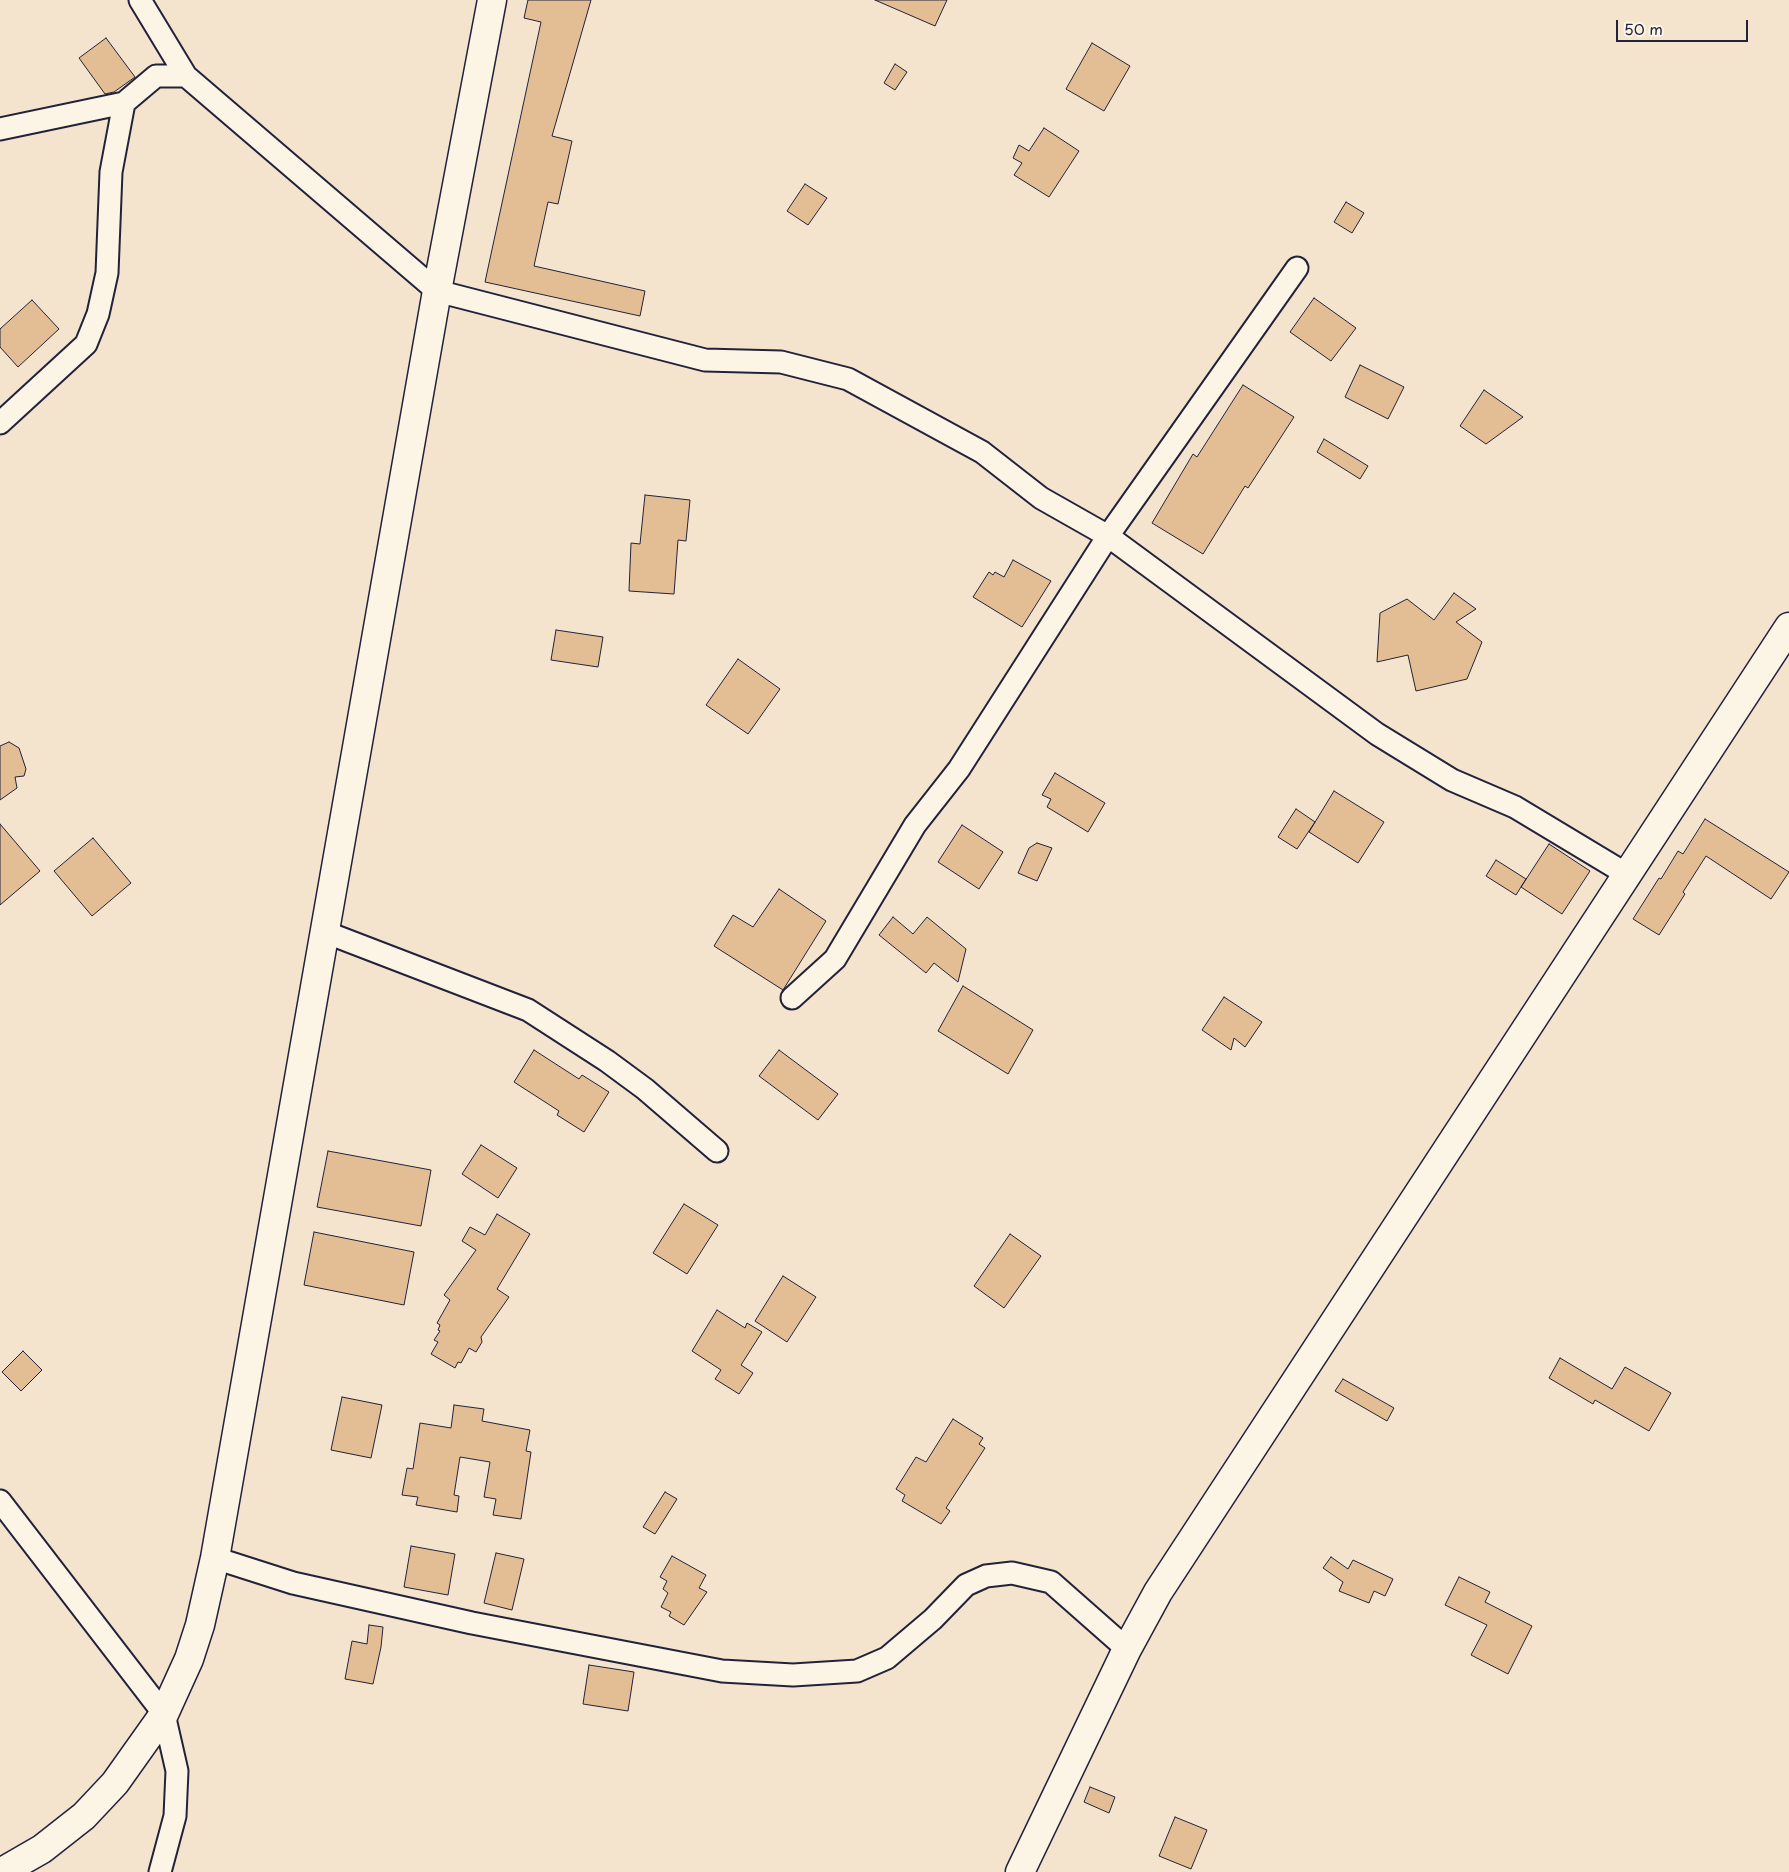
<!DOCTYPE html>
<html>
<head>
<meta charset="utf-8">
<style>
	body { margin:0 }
	#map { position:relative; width:1789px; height:1872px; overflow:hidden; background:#f4e4cd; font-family:"Playpen Sans",sans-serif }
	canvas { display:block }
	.scale { position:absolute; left:1616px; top:20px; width:132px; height:22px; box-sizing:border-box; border:2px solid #22223b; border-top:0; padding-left:6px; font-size:15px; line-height:18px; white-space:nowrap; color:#22223b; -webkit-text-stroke:4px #fcf5e5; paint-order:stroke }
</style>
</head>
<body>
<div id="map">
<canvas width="1789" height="1872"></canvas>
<div class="scale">50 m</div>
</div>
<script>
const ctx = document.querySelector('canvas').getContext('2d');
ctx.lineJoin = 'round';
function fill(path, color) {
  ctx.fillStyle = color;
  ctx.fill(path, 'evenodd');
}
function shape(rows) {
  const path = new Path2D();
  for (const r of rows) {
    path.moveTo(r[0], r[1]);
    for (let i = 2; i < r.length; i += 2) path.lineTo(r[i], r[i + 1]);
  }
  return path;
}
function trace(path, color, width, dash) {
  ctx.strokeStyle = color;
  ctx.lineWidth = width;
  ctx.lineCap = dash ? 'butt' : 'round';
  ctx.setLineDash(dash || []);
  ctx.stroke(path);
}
const building = shape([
	[528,0,591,0,552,136,572,141,558,204,548,202,534,266,645,291,640,316,485,282,541,22,524,18,528,0],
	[875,0,947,0,935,26,875,0],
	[106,38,135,77,114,92,105,94,79,58,106,38],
	[1092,43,1130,66,1104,111,1066,89,1092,43],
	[895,64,907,72,895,90,884,83,895,64],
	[1044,128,1079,151,1049,197,1014,175,1022,163,1013,158,1019,145,1029,151,1044,128],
	[805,184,827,198,808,225,787,211,805,184],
	[1346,202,1364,213,1352,233,1334,222,1346,202],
	[1314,298,1356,328,1331,361,1290,332,1314,298],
	[32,300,59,329,18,367,0,347,0,329,32,300],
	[1360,365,1404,387,1388,419,1345,397,1360,365],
	[1243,385,1294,417,1248,488,1245,486,1203,554,1152,523,1193,454,1197,457,1243,385],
	[1484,390,1523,417,1486,444,1460,426,1484,390],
	[1324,439,1368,466,1360,479,1317,452,1324,439],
	[645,495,690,500,686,541,678,540,674,594,629,591,631,543,640,544,645,495],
	[1013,560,1051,581,1022,627,973,597,989,572,993,575,995,572,1004,577,1013,560],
	[1454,593,1476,609,1456,622,1482,642,1467,679,1416,691,1408,655,1377,662,1380,613,1407,599,1434,620,1454,593],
	[556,630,603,637,598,667,551,660,556,630],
	[738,659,780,689,748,734,706,705,738,659],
	[9,742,19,748,26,769,24,776,15,777,17,788,0,800,0,746,9,742],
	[1055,773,1105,803,1088,832,1047,807,1051,799,1042,795,1055,773],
	[1334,791,1384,822,1358,863,1309,832,1334,791],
	[1296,809,1315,822,1297,849,1278,837,1296,809],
	[1705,819,1789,872,1771,899,1706,856,1683,892,1685,894,1659,935,1633,919,1659,878,1661,879,1678,851,1683,854,1705,819],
	[0,824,40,871,0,905,0,824],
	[962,825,1003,852,979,889,938,862,962,825],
	[93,838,131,883,92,916,54,871,93,838],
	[1037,843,1052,848,1037,881,1018,873,1029,848,1037,843],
	[1549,844,1590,871,1562,914,1521,887,1549,844],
	[1496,860,1526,879,1516,895,1486,876,1496,860],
	[779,889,826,921,783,990,714,946,733,915,753,927,779,889],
	[893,917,913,934,927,917,966,949,958,982,934,963,926,973,879,935,893,917],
	[963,986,1033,1030,1008,1074,938,1031,963,986],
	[1224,997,1262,1022,1245,1047,1234,1038,1231,1050,1202,1030,1224,997],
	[534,1050,579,1079,582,1075,609,1092,584,1132,557,1115,559,1111,514,1082,534,1050],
	[779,1050,838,1094,818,1120,759,1076,779,1050],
	[481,1145,517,1168,498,1198,462,1174,481,1145],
	[328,1151,431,1170,421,1226,317,1207,328,1151],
	[684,1204,718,1225,687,1274,653,1253,684,1204],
	[497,1214,530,1234,497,1289,509,1297,481,1337,482,1342,476,1352,469,1348,461,1363,458,1362,455,1368,431,1354,438,1342,434,1340,440,1331,438,1330,440,1325,437,1323,450,1300,444,1295,476,1250,462,1241,470,1227,485,1235,497,1214],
	[314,1232,414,1252,404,1305,304,1285,314,1232],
	[1010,1234,1041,1256,1004,1308,974,1286,1010,1234],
	[783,1276,816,1297,787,1342,755,1321,783,1276],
	[717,1310,745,1328,747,1323,762,1332,741,1365,753,1373,739,1394,715,1379,721,1370,692,1351,717,1310],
	[23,1351,42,1370,21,1391,2,1372,23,1351],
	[1560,1358,1612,1389,1625,1367,1671,1393,1649,1431,1595,1400,1593,1404,1549,1378,1560,1358],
	[1343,1379,1394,1408,1387,1421,1335,1391,1343,1379],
	[342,1397,382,1405,371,1458,331,1450,342,1397],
	[454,1405,484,1409,482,1421,530,1430,526,1451,531,1452,521,1519,493,1515,496,1499,484,1497,490,1462,460,1457,454,1495,459,1496,457,1512,416,1505,418,1497,402,1495,407,1468,413,1469,420,1423,451,1428,454,1405],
	[953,1419,983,1438,979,1444,985,1448,946,1508,950,1511,941,1524,902,1501,905,1495,896,1489,916,1457,926,1462,953,1419],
	[665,1492,677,1499,655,1534,643,1527,665,1492],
	[411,1546,455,1554,448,1595,404,1587,411,1546],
	[496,1553,524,1559,512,1610,484,1603,496,1553],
	[672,1556,706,1575,699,1588,707,1592,684,1625,669,1616,671,1612,661,1607,668,1593,663,1589,667,1581,660,1577,672,1556],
	[1331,1557,1348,1569,1353,1560,1393,1579,1385,1596,1374,1591,1369,1603,1339,1591,1343,1582,1323,1568,1331,1557],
	[1459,1577,1490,1592,1485,1602,1532,1626,1508,1674,1471,1655,1487,1625,1445,1605,1459,1577],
	[369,1625,383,1627,381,1647,373,1684,345,1679,352,1641,367,1644,369,1625],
	[589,1665,634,1672,628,1711,583,1704,589,1665],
	[1090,1787,1115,1797,1109,1813,1084,1802,1090,1787],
	[1175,1817,1207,1830,1191,1869,1159,1856,1175,1817]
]);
fill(building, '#e3be94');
trace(building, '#22223b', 1);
const street = shape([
	[140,0,186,76,437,291,705,360,781,362,848,379,982,452,1041,498,1108,536,1377,734,1452,780,1515,807,1628,875],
	[0,129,124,103],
	[0,423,86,344,98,314,107,273,111,172,124,103,156,76,186,76],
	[325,932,528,1010,607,1061,645,1089,717,1151],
	[792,998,835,959,915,825,959,769,1108,536,1297,268],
	[0,1501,164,1714,177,1771,175,1816,160,1872],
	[215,1558,293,1583,472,1623,722,1671,793,1675,857,1671,887,1658,933,1619,966,1585,986,1576,1012,1573,1051,1582,1127,1649]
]);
const secondary = shape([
	[2,1872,42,1849,84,1816,115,1783,164,1714,189,1659,200,1625,215,1558,437,291,492,0],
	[1020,1872,1127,1649,1158,1592,1789,627]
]);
trace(street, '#22223b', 25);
trace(secondary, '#22223b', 31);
trace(street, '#fcf5e5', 21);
trace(secondary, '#fcf5e5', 28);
</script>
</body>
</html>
